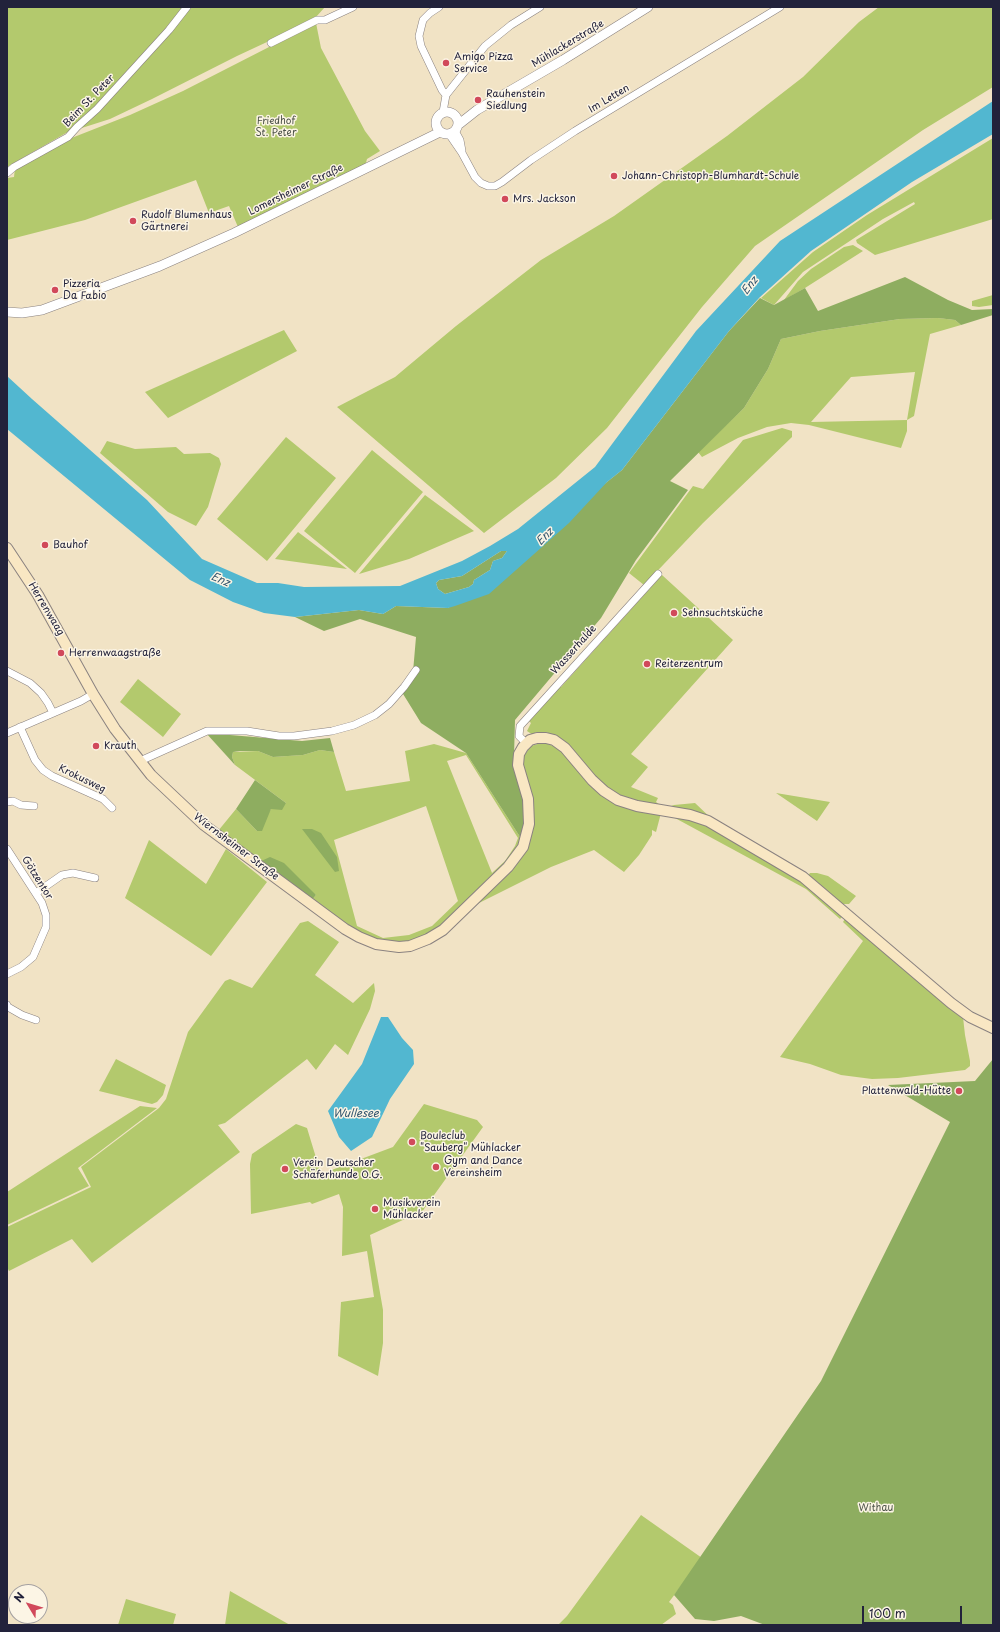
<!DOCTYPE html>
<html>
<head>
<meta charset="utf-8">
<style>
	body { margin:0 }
	#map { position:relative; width:1000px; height:1632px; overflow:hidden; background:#f1e3c5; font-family:"Playpen Sans",sans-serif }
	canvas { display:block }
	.frame { position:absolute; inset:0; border:8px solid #22223b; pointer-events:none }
	.north { position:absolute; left:8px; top:1584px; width:40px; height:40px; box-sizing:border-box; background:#fcf5e5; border:1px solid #a5a1a1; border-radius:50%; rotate:308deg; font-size:11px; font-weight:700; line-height:16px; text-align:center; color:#22223b }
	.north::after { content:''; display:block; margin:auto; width:14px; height:18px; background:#d1495b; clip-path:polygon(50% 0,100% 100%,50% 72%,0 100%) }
	.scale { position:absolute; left:862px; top:1606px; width:100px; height:18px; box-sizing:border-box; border:2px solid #22223b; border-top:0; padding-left:5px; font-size:12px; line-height:14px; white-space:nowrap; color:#22223b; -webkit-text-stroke:3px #fcf5e5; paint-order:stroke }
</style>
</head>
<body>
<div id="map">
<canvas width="1000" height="1632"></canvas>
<div class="frame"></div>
<div class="north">N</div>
<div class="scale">100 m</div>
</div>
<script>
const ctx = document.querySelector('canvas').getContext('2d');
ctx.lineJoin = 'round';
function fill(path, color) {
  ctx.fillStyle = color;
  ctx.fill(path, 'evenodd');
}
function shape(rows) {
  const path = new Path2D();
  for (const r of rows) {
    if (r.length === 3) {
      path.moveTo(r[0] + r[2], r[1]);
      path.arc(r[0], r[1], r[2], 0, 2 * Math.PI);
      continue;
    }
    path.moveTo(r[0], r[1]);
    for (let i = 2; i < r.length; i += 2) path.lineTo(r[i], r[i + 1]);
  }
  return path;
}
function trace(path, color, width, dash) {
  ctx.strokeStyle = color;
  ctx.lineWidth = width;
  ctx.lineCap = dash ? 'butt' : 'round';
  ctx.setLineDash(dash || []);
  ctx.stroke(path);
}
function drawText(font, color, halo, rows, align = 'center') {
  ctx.font = font + ' "Playpen Sans",sans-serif';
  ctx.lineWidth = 3;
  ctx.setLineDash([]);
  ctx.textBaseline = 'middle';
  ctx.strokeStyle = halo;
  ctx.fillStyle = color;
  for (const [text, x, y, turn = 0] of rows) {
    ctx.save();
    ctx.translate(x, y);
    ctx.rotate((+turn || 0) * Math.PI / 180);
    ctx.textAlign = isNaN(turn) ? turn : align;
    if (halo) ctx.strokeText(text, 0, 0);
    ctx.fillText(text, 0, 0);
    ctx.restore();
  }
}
fill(shape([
	[7,7,325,7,316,17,282,35,237,56,152,99,110,119,66,133,7,167],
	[879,7,993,7,993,87,923,130,755,246,702,307,607,428,556,478,484,533,337,407,395,377,456,326,541,260,614,216,727,136,803,77,859,22],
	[316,23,321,48,365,131,380,151,367,159,365,166,238,227,229,206,209,213,196,180,85,220,7,240,7,178,14,177,15,168,69,139,130,115,183,91],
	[993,138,993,219,875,255,857,243,856,240,915,204,914,202,883,219,803,272,774,305,761,298,813,252,867,215],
	[853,245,863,251,805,288,784,300,798,281,811,269,844,247],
	[993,295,993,305,979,307,972,306,972,301],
	[938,318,955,320,961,325,930,334,914,416,907,420,907,431,901,448,809,425,791,423,767,427,738,438,702,457,698,452,744,408,768,369,781,339,820,331,900,319],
	[915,372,907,420,811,422,851,377],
	[284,330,297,351,168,418,145,392],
	[782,428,792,431,792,437,703,523,644,585,629,573,693,486,703,489,743,440],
	[286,437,336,478,267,561,217,519],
	[107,441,135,449,176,447,184,454,210,453,219,458,221,464,208,507,196,526,168,512,100,453],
	[372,450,423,492,355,573,304,531],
	[425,495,474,531,409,559,359,574],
	[298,532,347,569,275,559],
	[662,575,733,640,631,754,648,767,631,787,658,798,656,802,660,805,659,806,633,802,609,791,558,737,546,732,536,732,533,735,527,731,531,723,528,720,558,685,561,687],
	[138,679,181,714,163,737,120,702],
	[541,743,546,743,560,749,599,791,701,821,796,876,844,915,840,919,806,889,675,818,661,813,656,832,652,830,652,835,639,855,624,872,594,850,551,867,471,907,520,856,523,757,531,746],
	[434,744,466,753,522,840,514,854,462,907,430,934,407,943,384,942,356,932,312,900,316,895,259,862,218,831,236,809,257,831,271,809,286,803,235,765,232,757,233,752,258,751,273,757,303,755,320,750,334,752,346,791,410,781,405,751],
	[466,755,518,838,515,846,505,861,492,873,447,761],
	[426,806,458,901,432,926,409,935,383,938,357,926,334,840],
	[776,793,830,802,817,821],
	[695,803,714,821,668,807,674,805],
	[149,840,206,884,226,849,267,882,211,956,125,898],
	[810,873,817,873,828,876,856,896,849,904,841,904,807,877],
	[846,917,963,1017,965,1035,970,1061,970,1066,965,1070,898,1078,872,1079,841,1075,810,1064,780,1057,863,941,843,922],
	[308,921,339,942,315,975,353,1003,374,983,375,991,370,1009,348,1055,335,1044,316,1070,307,1059,225,1123,218,1125,240,1152,92,1263,72,1239,9,1271,7,1267,7,1227,91,1187,81,1167,159,1108,166,1099,188,1032,225,981,230,979,252,988,300,923],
	[116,1059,166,1085,163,1095,157,1102,152,1104,99,1091],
	[424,1104,477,1120,483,1127,419,1216,416,1214,370,1235,383,1310,383,1343,378,1376,338,1356,341,1302,374,1297,367,1251,342,1256,343,1207,339,1194,312,1204,310,1202,251,1214,250,1164,252,1154,296,1124,307,1128,321,1174,393,1147],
	[140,1106,157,1108,78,1168,89,1186,7,1225,7,1192],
	[641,1515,702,1558,669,1602,673,1605,676,1614,661,1625,558,1625,567,1616],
	[230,1591,290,1625,225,1625],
	[126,1599,176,1614,173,1625,118,1625]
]), '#b3c96d');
fill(shape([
	[905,277,948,300,972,310,993,309,993,315,961,325,955,320,938,318,900,319,820,331,781,339,768,369,744,408,670,481,688,490,636,560,601,618,515,720,514,756,527,811,522,840,466,753,421,723,400,689,413,672,416,637,360,619,324,631,295,617,359,610,383,614,396,606,448,608,622,470,729,331,760,298,774,305,805,288,818,311],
	[501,551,507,551,502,558,493,561,490,570,474,580,473,584,469,587,445,594,438,589,436,583,439,580,462,576],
	[206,733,302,741,330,738,334,752,320,750,303,755,273,757,258,751,240,751,233,752,232,757,235,765],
	[255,780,286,803,282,810,271,809,262,831,257,831,236,809],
	[302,829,312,829,321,833,337,857,339,871,335,872],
	[270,857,284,863,316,895,312,900,259,862],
	[993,1059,993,1625,765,1625,741,1616,714,1621,695,1619,674,1595,821,1381,950,1122,888,1085,975,1081]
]), '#8ead60');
fill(shape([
	[993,101,993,134,912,182,811,251,760,297,729,331,622,470,607,482,569,523,489,594,455,606,448,608,396,606,383,614,359,610,295,617,264,613,233,602,190,580,7,429,7,376,32,399,147,500,202,559,257,583,278,583,304,587,400,586,462,561,490,546,518,529,595,467,696,331,780,241],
	[501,551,507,551,502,558,493,561,490,570,474,580,473,584,469,587,445,594,438,589,436,583,439,580,462,576],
	[381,1017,388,1017,402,1038,413,1050,414,1064,390,1099,372,1137,351,1151,339,1137,328,1111,362,1064]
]), '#52b7d0');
const minor = shape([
	[439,7,430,13,423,20,419,36,421,46,442,90,446,95,443,112],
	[271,43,317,20,325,20,353,7],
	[446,95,485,46,511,25,540,7],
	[455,131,460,140,462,151],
	[449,134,462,153,475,177,481,183,488,186,495,186,502,182,531,160,575,131,780,7],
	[7,173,14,167,68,137,77,127,97,109,169,30,187,7],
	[7,671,30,683,41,693,48,703,53,713],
	[20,727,35,760,43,770,52,776,103,799,112,808],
	[7,733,81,701,93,694],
	[526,743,519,736,520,726,658,574],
	[140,761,207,731,247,731,279,736,294,736,332,731,354,725,375,715,389,704,404,687,416,670],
	[7,802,13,801,21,805,34,806],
	[7,849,42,903,46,915,46,927,33,957,21,967,7,974],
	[36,893,62,875,73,873,95,878],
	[7,1005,8,1007,22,1015,36,1020]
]);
const tertiary = shape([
	[447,123,11],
	[458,125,477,110,563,60,648,7],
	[7,312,22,313,42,310,160,266,234,233,440,132]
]);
const secondary = shape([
	[7,548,38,595,93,694,115,729,151,775,204,825,345,929,359,937,376,944,399,947,410,946,428,939,443,930,508,867,523,847,529,824,528,799,518,765,519,754,523,747,530,740,537,738,546,738,554,740,565,748,592,780,604,791,618,800,637,806,690,815,708,821,803,877,951,1003,970,1017,993,1028]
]);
trace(minor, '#8a8280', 8);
trace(tertiary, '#8a8280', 10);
trace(secondary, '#8a8280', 12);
trace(minor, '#fff', 7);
trace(tertiary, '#fff', 9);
trace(secondary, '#f9e7c3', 10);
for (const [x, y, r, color] of [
	[446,63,4,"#d1495b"],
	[478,100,4,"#d1495b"],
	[614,176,4,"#d1495b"],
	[505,199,4,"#d1495b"],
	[133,221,4,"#d1495b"],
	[55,290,4,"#d1495b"],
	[45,545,4,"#d1495b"],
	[674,613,4,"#d1495b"],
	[61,653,4,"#d1495b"],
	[647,664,4,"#d1495b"],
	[96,746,4,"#d1495b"],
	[959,1091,4,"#d1495b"],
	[412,1142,4,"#d1495b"],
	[436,1167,4,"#d1495b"],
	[285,1169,4,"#d1495b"],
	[375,1209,4,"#d1495b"]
]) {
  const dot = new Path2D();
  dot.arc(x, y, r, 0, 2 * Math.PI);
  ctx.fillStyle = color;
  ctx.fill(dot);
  trace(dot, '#fcf5e5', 1.5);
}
drawText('10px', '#22223b', '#fcf5e5', [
	["Mühlackerstraße",568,44,-31],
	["Im Letten",609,99,-31],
	["Beim St. Peter",89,101,-46],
	["Lomersheimer Straße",296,190,-26],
	["Herrenwaag",46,609,59],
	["Wasserhalde",574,650,-48],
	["Krokusweg",82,779,26],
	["Wiernsheimer Straße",236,847,37],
	["Götzentor",37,878,58]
]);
drawText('10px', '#22223b', '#fcf5e5', [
	["Amigo Pizza",454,57],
	["Service",454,69],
	["Rauhenstein",486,94],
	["Siedlung",486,106],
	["Johann-Christoph-Blumhardt-Schule",622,176],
	["Mrs. Jackson",513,199],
	["Rudolf Blumenhaus",141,215],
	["Gärtnerei",141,227],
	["Pizzeria",63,284],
	["Da Fabio",63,296],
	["Bauhof",53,545],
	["Sehnsuchtsküche",682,613],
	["Herrenwaagstraße",69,653],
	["Reiterzentrum",655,664],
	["Krauth",104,746],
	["Plattenwald-Hütte",951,1091,"right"],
	["Bouleclub",420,1136],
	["\"Sauberg\" Mühlacker",420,1148],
	["Gym and Dance",444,1161],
	["Vereinsheim",444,1173],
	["Verein Deutscher",293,1163],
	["Schäferhunde O.G.",293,1175],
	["Musikverein",383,1203],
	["Mühlacker",383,1215]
], 'left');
drawText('10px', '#4e544a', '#fcf5e5', [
	["Friedhof",276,121],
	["St. Peter",276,133],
	["Withau",876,1508]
]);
drawText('italic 11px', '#33566f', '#fcf5e5', [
	["Enz",750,286,-52],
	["Enz",545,537,-45],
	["Enz",220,580,23],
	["Wullesee",356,1114]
]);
</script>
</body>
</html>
